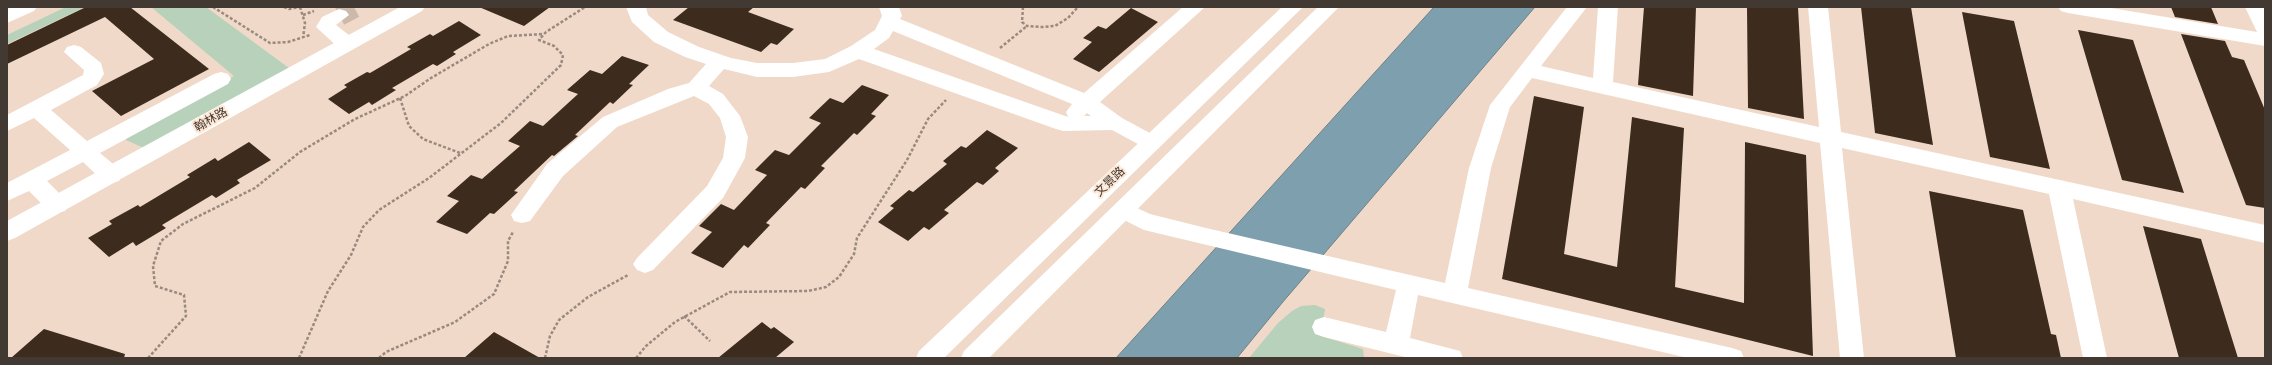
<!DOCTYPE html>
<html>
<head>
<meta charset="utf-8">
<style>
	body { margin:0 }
	#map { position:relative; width:2272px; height:365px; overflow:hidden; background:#f0d9c8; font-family:Bitter,serif }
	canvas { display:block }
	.frame { position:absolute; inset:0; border:8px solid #423933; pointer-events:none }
</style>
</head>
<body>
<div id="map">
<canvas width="2272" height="365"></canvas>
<div class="frame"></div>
</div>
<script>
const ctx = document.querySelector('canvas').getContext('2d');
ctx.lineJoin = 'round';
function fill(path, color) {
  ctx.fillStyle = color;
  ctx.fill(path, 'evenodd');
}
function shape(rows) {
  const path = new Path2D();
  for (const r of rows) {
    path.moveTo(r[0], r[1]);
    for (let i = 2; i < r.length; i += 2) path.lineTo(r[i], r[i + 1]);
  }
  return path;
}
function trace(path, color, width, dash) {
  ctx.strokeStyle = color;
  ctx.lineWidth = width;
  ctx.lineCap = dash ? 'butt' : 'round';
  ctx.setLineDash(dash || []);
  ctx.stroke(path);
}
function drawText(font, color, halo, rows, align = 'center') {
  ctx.font = font + ' Bitter,"Noto Sans SC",serif';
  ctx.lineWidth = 4;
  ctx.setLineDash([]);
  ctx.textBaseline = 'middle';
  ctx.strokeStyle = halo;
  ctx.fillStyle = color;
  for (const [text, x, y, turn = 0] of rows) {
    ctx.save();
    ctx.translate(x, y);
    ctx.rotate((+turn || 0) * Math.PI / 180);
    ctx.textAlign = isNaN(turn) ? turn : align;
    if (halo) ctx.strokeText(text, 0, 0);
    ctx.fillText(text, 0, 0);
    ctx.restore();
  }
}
fill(shape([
	[66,7,85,7,7,44,7,35],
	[151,7,206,7,293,71,146,149,126,140,127,135,234,76],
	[1315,305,1325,309,1323,322,1317,328,1321,336,1363,349,1364,358,1249,358,1278,323,1292,311,1301,306]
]), '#b7d1ba');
const water = shape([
	[1434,7,1535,7,1282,303,1237,358,1116,358,1434,7]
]);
fill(water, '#7ea0ae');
trace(water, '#6c8189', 1);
fill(shape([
	[86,7,130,7,209,69,121,116,92,91,154,59,105,17,7,64,7,45],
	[479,7,550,7,524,26],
	[689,7,754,7,748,12,794,29,777,45,771,43,761,52,673,20],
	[1644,7,1696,7,1693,96,1638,85],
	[1747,7,1798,7,1804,119,1748,108],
	[1861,7,1911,7,1933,145,1875,133],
	[2171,7,2211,7,2218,24,2175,17],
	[1131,8,1158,22,1099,72,1073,59,1092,42,1083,38,1098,26,1106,29],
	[1962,12,2014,21,2050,169,1990,157],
	[459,21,481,35,453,52,456,54,437,66,433,64,392,88,396,90,372,105,369,102,349,114,328,99,347,87,344,85,367,72,370,73,411,49,407,47,430,34,433,36],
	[2078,30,2133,40,2184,193,2122,180],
	[2181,34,2225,41,2232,57,2244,60,2265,110,2265,208,2246,205],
	[622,56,649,65,629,84,633,85,613,104,610,102,575,135,578,136,554,156,552,155,514,191,518,192,494,214,490,213,467,234,436,222,459,201,447,196,471,175,482,179,520,146,508,141,530,121,543,126,578,94,567,90,590,70,602,74],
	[862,85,889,95,871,114,876,116,857,135,854,133,821,166,825,168,805,189,801,187,766,223,770,225,748,248,744,245,723,268,691,253,712,232,699,226,721,204,734,210,767,175,755,170,775,150,789,155,821,123,809,118,830,98,843,103],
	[1534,96,1584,107,1564,254,1617,267,1632,117,1684,128,1675,287,1744,303,1745,142,1806,155,1813,356,1502,279],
	[987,130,1018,148,995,168,999,171,983,185,977,182,944,210,949,213,929,230,924,227,908,241,878,222,894,208,890,206,909,190,913,192,947,164,943,161,961,146,966,148],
	[249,142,271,160,237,180,240,183,216,198,212,195,162,225,166,228,136,246,133,242,109,257,88,238,112,224,109,221,138,205,140,207,190,177,187,175,215,158,218,161],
	[1929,191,2023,210,2051,334,2056,335,2061,358,1956,358],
	[2143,226,2201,239,2238,358,2179,358],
	[762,322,771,329,774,327,794,342,775,358,718,358],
	[44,329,125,354,124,358,11,358],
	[494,332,540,358,464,358]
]), '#3d2c1e');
trace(shape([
	[339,15,354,7]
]), '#cdb9aa', 22, [22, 11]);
trace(shape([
	[213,7,270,43,288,42,310,35],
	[284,7,289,9,300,7],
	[300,7,305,23,303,38],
	[1023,7,1022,22,1027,26,1042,27,1055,26,1068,18,1078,7],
	[303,15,314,11],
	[1000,48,1027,26],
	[400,98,409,126,423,139,460,153],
	[684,316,710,341],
	[148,358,186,316,184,295,155,286,153,266,161,241,183,224,255,188,300,152,355,119,405,96,431,78,489,44,508,36,544,34],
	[299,358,328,291,351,255,363,227,379,210,429,178,501,123,561,65,563,55,554,46,539,40,546,32,585,7],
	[379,358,386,352,455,322,494,294,508,261,508,241,513,232],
	[545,358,550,336,559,320,588,297,628,275],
	[636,358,646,346,675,322,730,292,808,291,826,287,839,277,854,254,857,238,907,160,928,119,946,100]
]), '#99897e', 2.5, [3, 2]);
fill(shape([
	[12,7,37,7,34,11,7,23,7,9,12,7],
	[626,7,646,7,648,15,668,32,699,47,731,58,757,63,793,63,825,59,851,46,875,30,882,16,879,7,899,7,902,16,900,19,1084,93,1183,7,1205,7,1100,102,1122,118,1159,138,1162,143,1159,148,1151,151,1112,130,1063,131,1056,129,859,59,829,72,793,77,757,77,724,69,709,86,723,94,740,116,748,137,745,158,723,198,653,270,645,273,637,270,633,264,637,258,707,186,723,158,726,137,720,118,709,104,694,96,617,127,563,176,530,221,522,223,514,221,511,215,547,164,603,117,668,89,689,83,706,64,685,57,654,42,632,22,626,7],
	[893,31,1072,104,1066,112,1068,117,874,49,889,38,893,31],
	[1087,113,1091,116,1084,116,1087,113],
	[1567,7,1587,7,1541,66,1593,78,1598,7,1618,7,1613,82,1819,127,1808,7,1828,7,1841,132,2265,225,2265,243,2073,199,2107,358,2083,358,2049,194,1842,148,1864,358,1840,358,1820,143,1532,78,1510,107,1491,168,1468,288,1732,348,1741,351,1744,358,1688,358,1418,295,1410,338,1460,351,1463,358,1409,358,1324,337,1315,334,1312,327,1315,320,1324,317,1386,332,1396,290,1144,230,1116,216,1113,210,1116,204,1124,202,1150,214,1206,228,1445,283,1469,168,1490,105,1567,7],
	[2058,7,2105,7,2257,32,2245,7,2265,7,2265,46,2068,13,2061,11,2058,7],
	[339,9,346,11,349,15,336,25,354,39,357,44,354,49,347,50,340,49,316,27,322,17,339,9],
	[74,45,81,47,101,63,104,74,97,85,51,110,87,141,214,74,221,72,228,74,231,79,228,84,100,153,119,169,122,175,119,181,111,183,103,181,83,162,47,181,65,199,68,205,65,211,57,213,49,211,29,191,7,201,7,183,70,150,34,118,7,131,7,115,83,75,84,70,64,52,67,47,74,45]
]), '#fff');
fill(shape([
	[400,7,425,7,422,11,15,238,7,241,7,221,400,7],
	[1282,7,1303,7,944,358,916,358,919,351,1282,7],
	[1318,7,1339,7,989,358,961,358,964,351,1318,7]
]), '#fff');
drawText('12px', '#423933', '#fde7d5', [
	["翰林路",211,120,-29],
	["文景路",1110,182,-44]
]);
</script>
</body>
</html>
